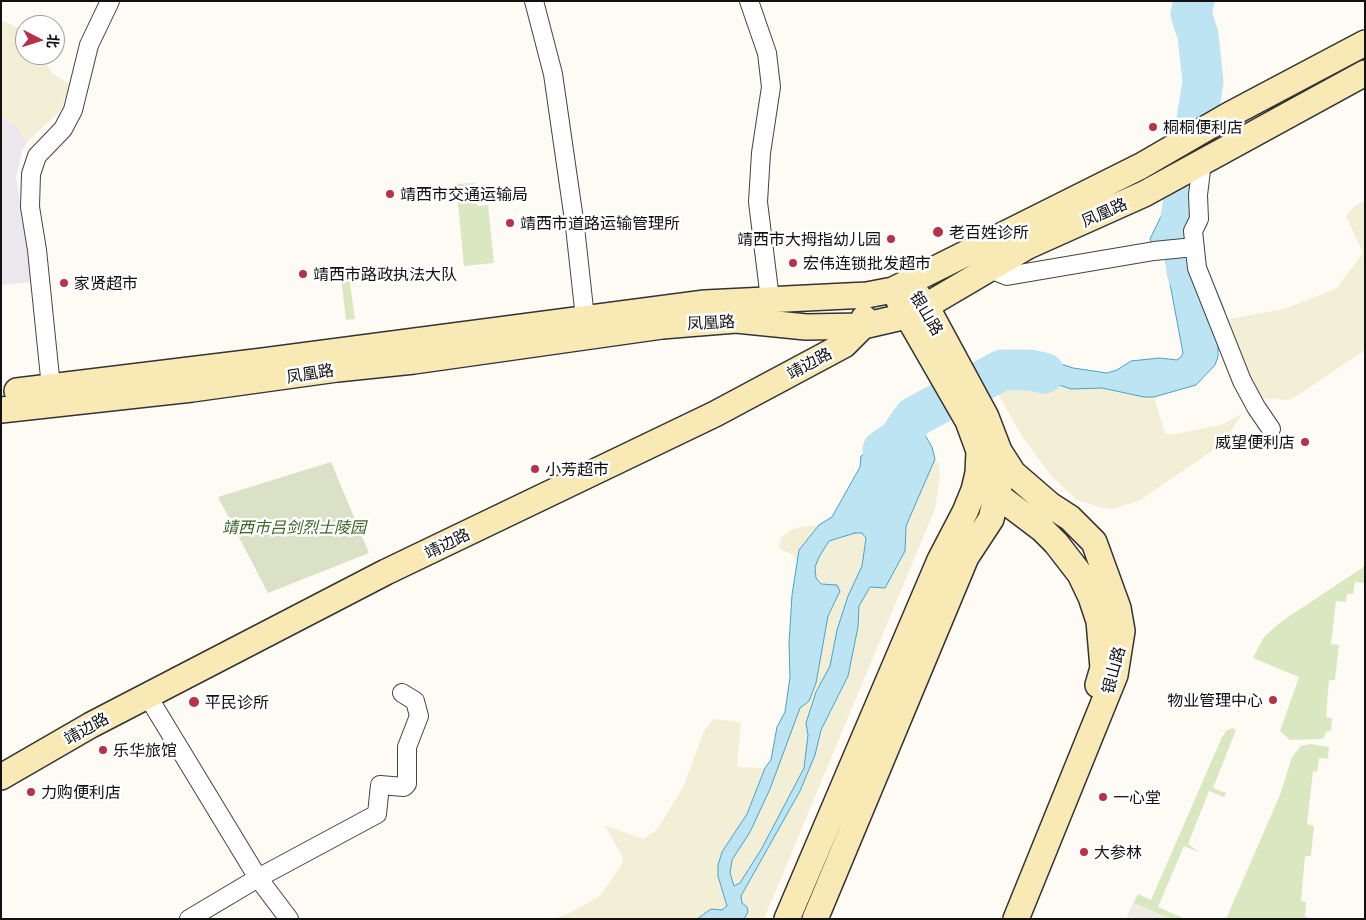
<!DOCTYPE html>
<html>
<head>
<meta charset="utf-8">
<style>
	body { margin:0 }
	#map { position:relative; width:1366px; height:920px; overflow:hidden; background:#fefbf5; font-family:Georgia,"Noto Sans SC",serif }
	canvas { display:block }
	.frame { position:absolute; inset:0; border:2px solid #111; pointer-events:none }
	.north { position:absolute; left:15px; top:15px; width:50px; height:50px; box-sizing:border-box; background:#fff; border:1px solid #a0a0a0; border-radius:50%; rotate:95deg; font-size:14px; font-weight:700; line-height:20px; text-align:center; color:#111 }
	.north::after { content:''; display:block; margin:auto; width:18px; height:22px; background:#b83147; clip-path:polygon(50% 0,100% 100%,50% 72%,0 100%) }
</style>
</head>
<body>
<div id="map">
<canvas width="1366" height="920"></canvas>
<div class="frame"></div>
<div class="north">北</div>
</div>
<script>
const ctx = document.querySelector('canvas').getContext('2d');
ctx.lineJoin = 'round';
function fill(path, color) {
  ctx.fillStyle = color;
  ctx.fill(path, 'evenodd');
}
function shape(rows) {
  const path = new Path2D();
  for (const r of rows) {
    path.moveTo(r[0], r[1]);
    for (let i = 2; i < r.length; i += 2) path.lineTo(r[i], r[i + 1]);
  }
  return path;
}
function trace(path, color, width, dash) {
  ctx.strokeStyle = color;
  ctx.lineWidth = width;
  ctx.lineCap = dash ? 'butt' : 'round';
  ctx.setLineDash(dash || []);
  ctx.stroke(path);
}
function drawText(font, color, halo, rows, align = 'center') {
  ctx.font = font + ' Georgia,"Noto Sans SC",serif';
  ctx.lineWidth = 5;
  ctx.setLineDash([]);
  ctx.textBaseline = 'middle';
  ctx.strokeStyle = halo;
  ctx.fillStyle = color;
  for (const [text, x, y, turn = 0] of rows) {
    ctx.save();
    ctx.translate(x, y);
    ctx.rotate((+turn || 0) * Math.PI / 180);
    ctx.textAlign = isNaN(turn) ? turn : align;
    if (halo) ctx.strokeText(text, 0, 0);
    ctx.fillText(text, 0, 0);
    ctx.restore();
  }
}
fill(shape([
	[1,117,18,126,22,138,29,140,22,151,16,177,32,282,1,285]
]), '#ece6ee');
fill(shape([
	[1,20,25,31,25,55,41,55,52,73,71,85,60,111,29,140,22,138,18,126,1,117],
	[1365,201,1365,350,1297,396,1288,400,1261,398,1257,394,1224,320,1284,309,1337,288,1363,253,1346,216,1355,205],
	[1019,375,1031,375,1071,389,1102,388,1154,397,1165,433,1170,435,1221,425,1242,414,1222,444,1140,500,1114,509,1103,508,1077,500,1067,491,1051,476,1022,436,1000,398,996,388,1003,378],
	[935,459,939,465,940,477,935,509,764,919,744,919,748,912,742,903,741,896,800,791,815,755,821,730,848,676,858,627,859,606,865,593,871,587,878,588,905,551,906,526],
	[819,525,799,550,797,561,793,555,779,548,781,538,789,531,796,528],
	[855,533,862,533,866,538,862,566,848,596,837,630,830,666,816,692,806,723,808,735,804,768,762,848,740,883,737,887,734,886,730,873,732,860,750,832,770,789,800,707,809,701,816,683,828,616,836,601,832,584,820,584,816,578,815,567,819,557,829,541],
	[713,719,741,722,737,767,765,768,747,814,722,852,718,865,718,876,727,906,723,910,704,913,697,919,552,919,570,913,600,896,622,864,623,858,605,825,643,839,657,830,683,787,704,731]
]), '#f3eed6');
fill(shape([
	[475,183,477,206,488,205,494,263,464,266,456,184],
	[349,276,355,319,346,320,341,278],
	[1365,566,1365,583,1355,582,1353,594,1347,594,1346,602,1336,601,1331,644,1339,645,1335,680,1329,680,1326,717,1332,718,1331,731,1327,731,1323,739,1290,740,1280,731,1299,677,1253,658,1264,637,1282,621],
	[1233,728,1236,730,1213,788,1226,793,1224,797,1209,791,1188,844,1201,853,1184,846,1158,907,1185,919,1171,919,1133,903,1138,894,1151,900,1222,737,1227,730],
	[1310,744,1329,747,1328,759,1319,758,1317,772,1313,771,1307,824,1314,826,1311,856,1305,856,1301,901,1306,902,1305,917,1318,919,1226,919,1280,795,1292,757,1301,746]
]), '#d9e8c0');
fill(shape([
	[331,462,369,553,268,593,218,497]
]), '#dbe1c6');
fill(shape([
	[1133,903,1171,919,1126,919]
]), '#f0ebe3');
const water = shape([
	[1190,194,1192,242,1152,245,1150,239,1167,204,1190,194],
	[1178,256,1189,265,1218,336,1218,357,1215,365,1196,385,1154,397,1144,397,1102,388,1071,389,1031,375,1003,378,996,388,985,367,986,361,992,354,996,359,1006,361,1040,357,1073,368,1107,373,1117,370,1131,361,1159,358,1177,360,1181,357,1183,353,1165,257,1178,256],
	[926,398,922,430,932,447,935,459,906,526,905,551,885,588,870,587,859,606,858,627,848,676,821,730,815,755,800,791,741,896,742,903,747,907,748,912,744,919,697,919,711,909,722,910,727,906,718,876,718,865,722,852,747,814,765,768,771,760,777,727,785,712,790,677,789,643,792,595,799,550,819,525,832,517,860,467,861,456,875,447,909,411,926,398],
	[855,533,862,533,866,538,862,566,848,596,837,630,830,666,816,692,806,723,808,735,804,768,762,848,740,883,734,886,730,873,732,860,750,832,770,789,800,708,809,701,816,683,828,616,840,591,837,585,821,584,816,578,815,567,819,557,829,541,855,533]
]);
fill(water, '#bde4f2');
trace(water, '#49a1c5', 1);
trace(shape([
	[1194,1,1191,14,1198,35,1203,82,1181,218,1187,272,1205,314],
	[883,450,898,440,914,417,1002,370,1030,370,1044,373]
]), '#bde4f2', 41);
const street = shape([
	[534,1,553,74,575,227,585,318],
	[749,1,767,53,771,87,761,153,758,202,770,299],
	[1202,162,1198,195,1199,219,1193,231,1197,268,1242,381,1256,407,1271,429],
	[993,267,997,272,1007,276,1154,251,1194,247],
	[51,387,37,250,30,207,31,174,37,156,63,129,73,110,89,45,110,1],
	[147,695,258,878,289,919],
	[189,919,258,878,377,814,380,785,404,787,407,784,407,747,419,716,415,701,402,693]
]);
const secondary = shape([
	[17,391,263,361,705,303,867,295,893,290,1141,166,1229,115,1365,43],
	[1,410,192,389,337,369,414,361,662,326,736,320,806,327,863,326,902,317,926,306,1028,246,1144,194,1365,73],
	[999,451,1013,473,1050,505,1070,518,1094,542,1118,608,1122,631,1115,675,1016,919],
	[989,484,997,495,1042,529,1056,543,1080,574,1091,597,1099,621,1103,668,1098,685],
	[1,777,91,725,386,572,715,414,844,345,863,326,864,318],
	[787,919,940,560,965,512,974,490,978,473,979,451,968,421,899,301],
	[815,919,966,557,991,519,1002,474,999,451,986,417,926,306,916,293]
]);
trace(street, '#444', 20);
trace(secondary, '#333', 28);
trace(street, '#fff', 18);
trace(secondary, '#f9eab5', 25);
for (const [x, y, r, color] of [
	[1153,127,5,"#b83147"],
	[390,194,5,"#b83147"],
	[510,223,5,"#b83147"],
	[938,232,6,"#b83147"],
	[891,239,5,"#b83147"],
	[793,263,5,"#b83147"],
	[303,274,5,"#b83147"],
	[64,283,5,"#b83147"],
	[1305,442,5,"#b83147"],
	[535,469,5,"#b83147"],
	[1273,700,5,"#b83147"],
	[194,702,6,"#b83147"],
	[103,750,5,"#b83147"],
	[31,792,5,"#b83147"],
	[1103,797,5,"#b83147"],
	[1084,852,5,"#b83147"]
]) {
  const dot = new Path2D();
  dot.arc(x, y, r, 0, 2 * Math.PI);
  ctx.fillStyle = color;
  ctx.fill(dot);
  trace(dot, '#fff', 2);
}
drawText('16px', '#111', '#fff', [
	["桐桐便利店",1163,127],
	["靖西市交通运输局",400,194],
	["靖西市道路运输管理所",520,223],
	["老百姓诊所",949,232],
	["靖西市大拇指幼儿园",881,239,"right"],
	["宏伟连锁批发超市",803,263],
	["靖西市路政执法大队",313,274],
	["家贤超市",74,283],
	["威望便利店",1295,442,"right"],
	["小芳超市",545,469],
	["物业管理中心",1263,700,"right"],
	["平民诊所",205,702],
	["乐华旅馆",113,750],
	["力购便利店",41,792],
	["一心堂",1113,797],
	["大参林",1094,852]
], 'left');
drawText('16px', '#111', '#fff', [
	["凤凰路",1104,212,-24],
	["银山路",927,313,59],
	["凤凰路",711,322,-3],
	["靖边路",809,363,-28],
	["凤凰路",310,373,-9],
	["靖边路",447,543,-26],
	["银山路",1113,670,-75],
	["靖边路",86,728,-29]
]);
drawText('italic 16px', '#396524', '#fff', [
	["靖西市吕剑烈士陵园",294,527]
]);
</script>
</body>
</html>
